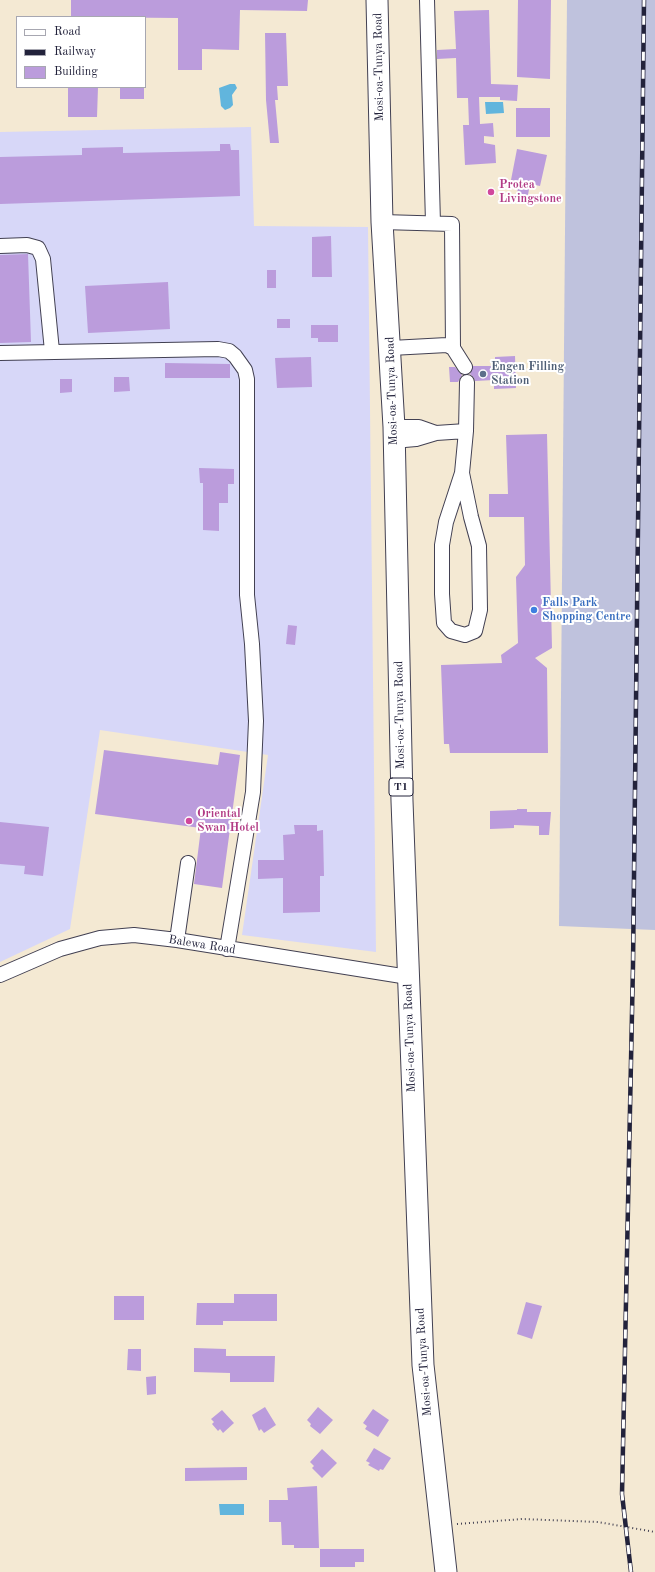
<!DOCTYPE html>
<html>
<head>
<meta charset="utf-8">
<style>
	body { margin:0 }
	#map { position:relative; width:655px; height:1572px; overflow:hidden; background:#f4e9d3; font-family:"Old Standard TT",serif }
	canvas { display:block }
	.legend { position:absolute; left:16px; top:16px; width:130px; height:72px; box-sizing:border-box; background:#fff; border:1px solid #a7a7b1; margin:0; padding:5px 7px; list-style:none; font-size:12px; color:#22223b }
	.legend li { display:flex; align-items:center; gap:8px; height:20px }
	.legend b { width:20px; border:1px solid #a7a7b1 }
</style>
</head>
<body>
<div id="map">
<canvas width="655" height="1572"></canvas>
<ul class="legend">
<li><b style="height:5px;background:#fff"></b>Road</li>
<li><b style="height:5px;background:#22223b"></b>Railway</li>
<li><b style="height:11px;background:#bb9cdc"></b>Building</li>
</ul>
</div>
<script>
const ctx = document.querySelector('canvas').getContext('2d');
ctx.lineJoin = 'round';
function fill(path, color) {
  ctx.fillStyle = color;
  ctx.fill(path, 'evenodd');
}
function shape(rows) {
  const path = new Path2D();
  for (const r of rows) {
    path.moveTo(r[0], r[1]);
    for (let i = 2; i < r.length; i += 2) path.lineTo(r[i], r[i + 1]);
  }
  return path;
}
function trace(path, color, width, dash) {
  ctx.strokeStyle = color;
  ctx.lineWidth = width;
  ctx.lineCap = dash ? 'butt' : 'round';
  ctx.setLineDash(dash || []);
  ctx.stroke(path);
}
function drawText(font, color, halo, rows, align = 'center') {
  ctx.font = font + ' "Old Standard TT",serif';
  ctx.lineWidth = 4;
  ctx.setLineDash([]);
  ctx.textBaseline = 'middle';
  ctx.strokeStyle = halo;
  ctx.fillStyle = color;
  for (const [text, x, y, turn = 0] of rows) {
    ctx.save();
    ctx.translate(x, y);
    ctx.rotate((+turn || 0) * Math.PI / 180);
    ctx.textAlign = isNaN(turn) ? turn : align;
    if (halo) ctx.strokeText(text, 0, 0);
    ctx.fillText(text, 0, 0);
    ctx.restore();
  }
}
fill(shape([
	[251,127,254,226,368,227,376,952,242,935,268,755,100,730,70,929,0,962,0,132]
]), '#d7d7f8');
fill(shape([
	[567,0,655,0,655,930,559,926]
]), '#bfc2dd');
fill(shape([
	[230,84,235,84,237,88,232,95,233,105,230,108,225,110,221,106,219,88],
	[485,102,503,102,504,113,486,114],
	[219,1504,244,1504,244,1515,220,1515]
]), '#61b5dd');
fill(shape([
	[71,0,308,0,307,11,240,10,239,50,202,49,202,70,178,70,178,18,71,17],
	[518,0,551,0,550,79,517,77],
	[489,10,491,84,518,85,517,101,500,100,500,97,479,97,480,124,493,123,494,137,484,136,484,143,495,145,496,163,465,165,463,125,469,125,468,98,457,98,456,58,437,59,437,50,456,49,454,11],
	[265,33,286,33,288,86,277,86,278,100,275,100,279,143,270,143,266,100],
	[68,87,98,87,97,117,68,117],
	[120,87,144,87,144,99,120,99],
	[516,108,550,108,550,137,516,137],
	[220,144,230,144,231,150,239,150,240,196,0,204,0,157,82,155,82,148,123,147,123,153,220,151],
	[517,149,547,155,540,186,530,184,527,200,516,199,519,182,511,180],
	[331,236,332,277,312,277,312,237],
	[28,254,31,342,0,343,0,255],
	[267,270,276,270,276,288,267,288],
	[168,282,170,329,88,333,85,286],
	[277,319,290,319,290,328,277,328],
	[311,325,338,325,338,342,318,342,318,338,311,338],
	[515,356,516,388,494,389,494,380,475,381,474,378,470,374,473,366,495,366,495,357],
	[311,357,312,387,277,388,275,358],
	[165,363,230,364,230,378,165,378],
	[449,367,455,367,462,375,458,382,450,382],
	[114,377,129,377,130,391,114,392],
	[60,379,72,379,72,392,60,393],
	[547,434,552,648,535,658,547,668,548,753,450,753,449,744,444,744,441,665,502,663,501,655,518,643,516,577,525,565,524,517,489,517,489,494,508,494,506,435],
	[199,468,234,469,234,484,228,484,228,503,219,503,219,531,203,530,203,483,200,483],
	[288,625,297,626,295,645,286,644],
	[104,750,218,765,220,752,240,755,222,888,194,884,201,828,95,814],
	[517,809,527,809,527,812,551,812,549,835,539,835,539,826,514,825,514,828,490,829,490,811,517,810],
	[0,822,49,827,43,876,24,874,25,866,0,864],
	[294,825,317,825,317,831,323,830,324,876,320,876,320,912,283,913,283,878,258,879,258,860,284,860,283,835,295,834],
	[234,1294,277,1294,277,1321,223,1321,223,1325,196,1325,197,1303,234,1303],
	[114,1296,144,1296,144,1320,114,1320],
	[526,1302,542,1306,532,1339,517,1334],
	[194,1348,226,1349,226,1356,275,1356,274,1382,230,1382,230,1373,194,1372],
	[128,1349,141,1349,141,1371,127,1370],
	[156,1376,156,1394,147,1395,146,1377],
	[265,1407,276,1425,264,1433,261,1429,259,1431,252,1415],
	[318,1407,333,1420,320,1434,310,1426,311,1424,307,1420],
	[373,1409,389,1420,378,1437,365,1429,367,1426,363,1423],
	[222,1410,234,1423,223,1433,220,1429,218,1431,212,1424,214,1422,211,1419],
	[374,1448,391,1458,383,1470,380,1469,379,1471,368,1465,370,1463,366,1461],
	[322,1449,337,1463,322,1478,312,1468,314,1466,310,1462],
	[247,1467,247,1480,185,1481,185,1468],
	[317,1486,319,1548,294,1548,294,1545,282,1545,281,1522,269,1522,269,1500,288,1500,287,1488],
	[320,1549,364,1549,364,1562,355,1562,355,1567,320,1567]
]), '#bb9cdc');
const minor = shape([
	[427,0,433,223],
	[382,222,452,224,453,348],
	[0,246,27,245,38,248,43,259,52,351],
	[391,348,447,345,453,348,465,367],
	[0,353,218,349,229,351,235,356,245,370,247,379,247,595,252,644,256,721,253,792,227,949],
	[394,427,419,427,436,433],
	[393,441,416,439,436,433,466,431],
	[462,473,471,517,479,546,480,610,475,631,465,635,451,631,444,623,442,594,442,545,446,522,462,473,466,431,467,382],
	[177,940,188,863],
	[0,975,60,949,100,938,134,935,177,940,408,977]
]);
const highway = shape([
	[377,0,382,222,394,427,402,801,423,1365,446,1572]
]);
trace(minor, '#424052', 16);
trace(highway, '#424052', 23);
trace(shape([
	[457,1524,522,1519,598,1522,655,1532]
]), '#424052', 2, [1, 3]);
trace(minor, '#fff', 14);
trace(highway, '#fff', 21);
const rail = shape([
	[631,1572,622,1494,633,965,644,0]
]);
trace(rail, '#22223b', 4.5);
trace(rail, '#fff', 3, [9]);
for (const [x, y, r, color] of [
	[491,192,4,"#d1479c"],
	[483,374,4,"#5c6f8a"],
	[534,610,4,"#3f7fe0"],
	[189,821,4,"#d1479c"]
]) {
  const dot = new Path2D();
  dot.arc(x, y, r, 0, 2 * Math.PI);
  ctx.fillStyle = color;
  ctx.fill(dot);
  trace(dot, '#fff', 1.5);
}
for (const [x, y, w] of [
	[401,787,24]
]) {
  const box = new Path2D();
  box.roundRect(x - w / 2, y - 9, w, 18, 3);
  ctx.fillStyle = '#fff';
  ctx.fill(box);
  trace(box, '#22223b', 1);
}
drawText('bold 11px', '#22223b', null, [
	["T1",401,787]
]);
drawText('12px', '#22223b', '#fff', [
	["Mosi-oa-Tunya Road",379,67,-91],
	["Mosi-oa-Tunya Road",392,391,-92],
	["Mosi-oa-Tunya Road",400,715,-91],
	["Balewa Road",202,945,9],
	["Mosi-oa-Tunya Road",410,1038,-92],
	["Mosi-oa-Tunya Road",424,1362,-94]
]);
drawText('bold 12px', '#b23c85', '#fff', [
	["Protea",499,185],
	["Livingstone",499,199],
	["Oriental",197,814],
	["Swan Hotel",197,828]
], 'left');
drawText('bold 12px', '#4e5e75', '#fff', [
	["Engen Filling",491,367],
	["Station",491,381]
], 'left');
drawText('bold 12px', '#366cbe', '#fff', [
	["Falls Park",542,603],
	["Shopping Centre",542,617]
], 'left');
</script>
</body>
</html>
